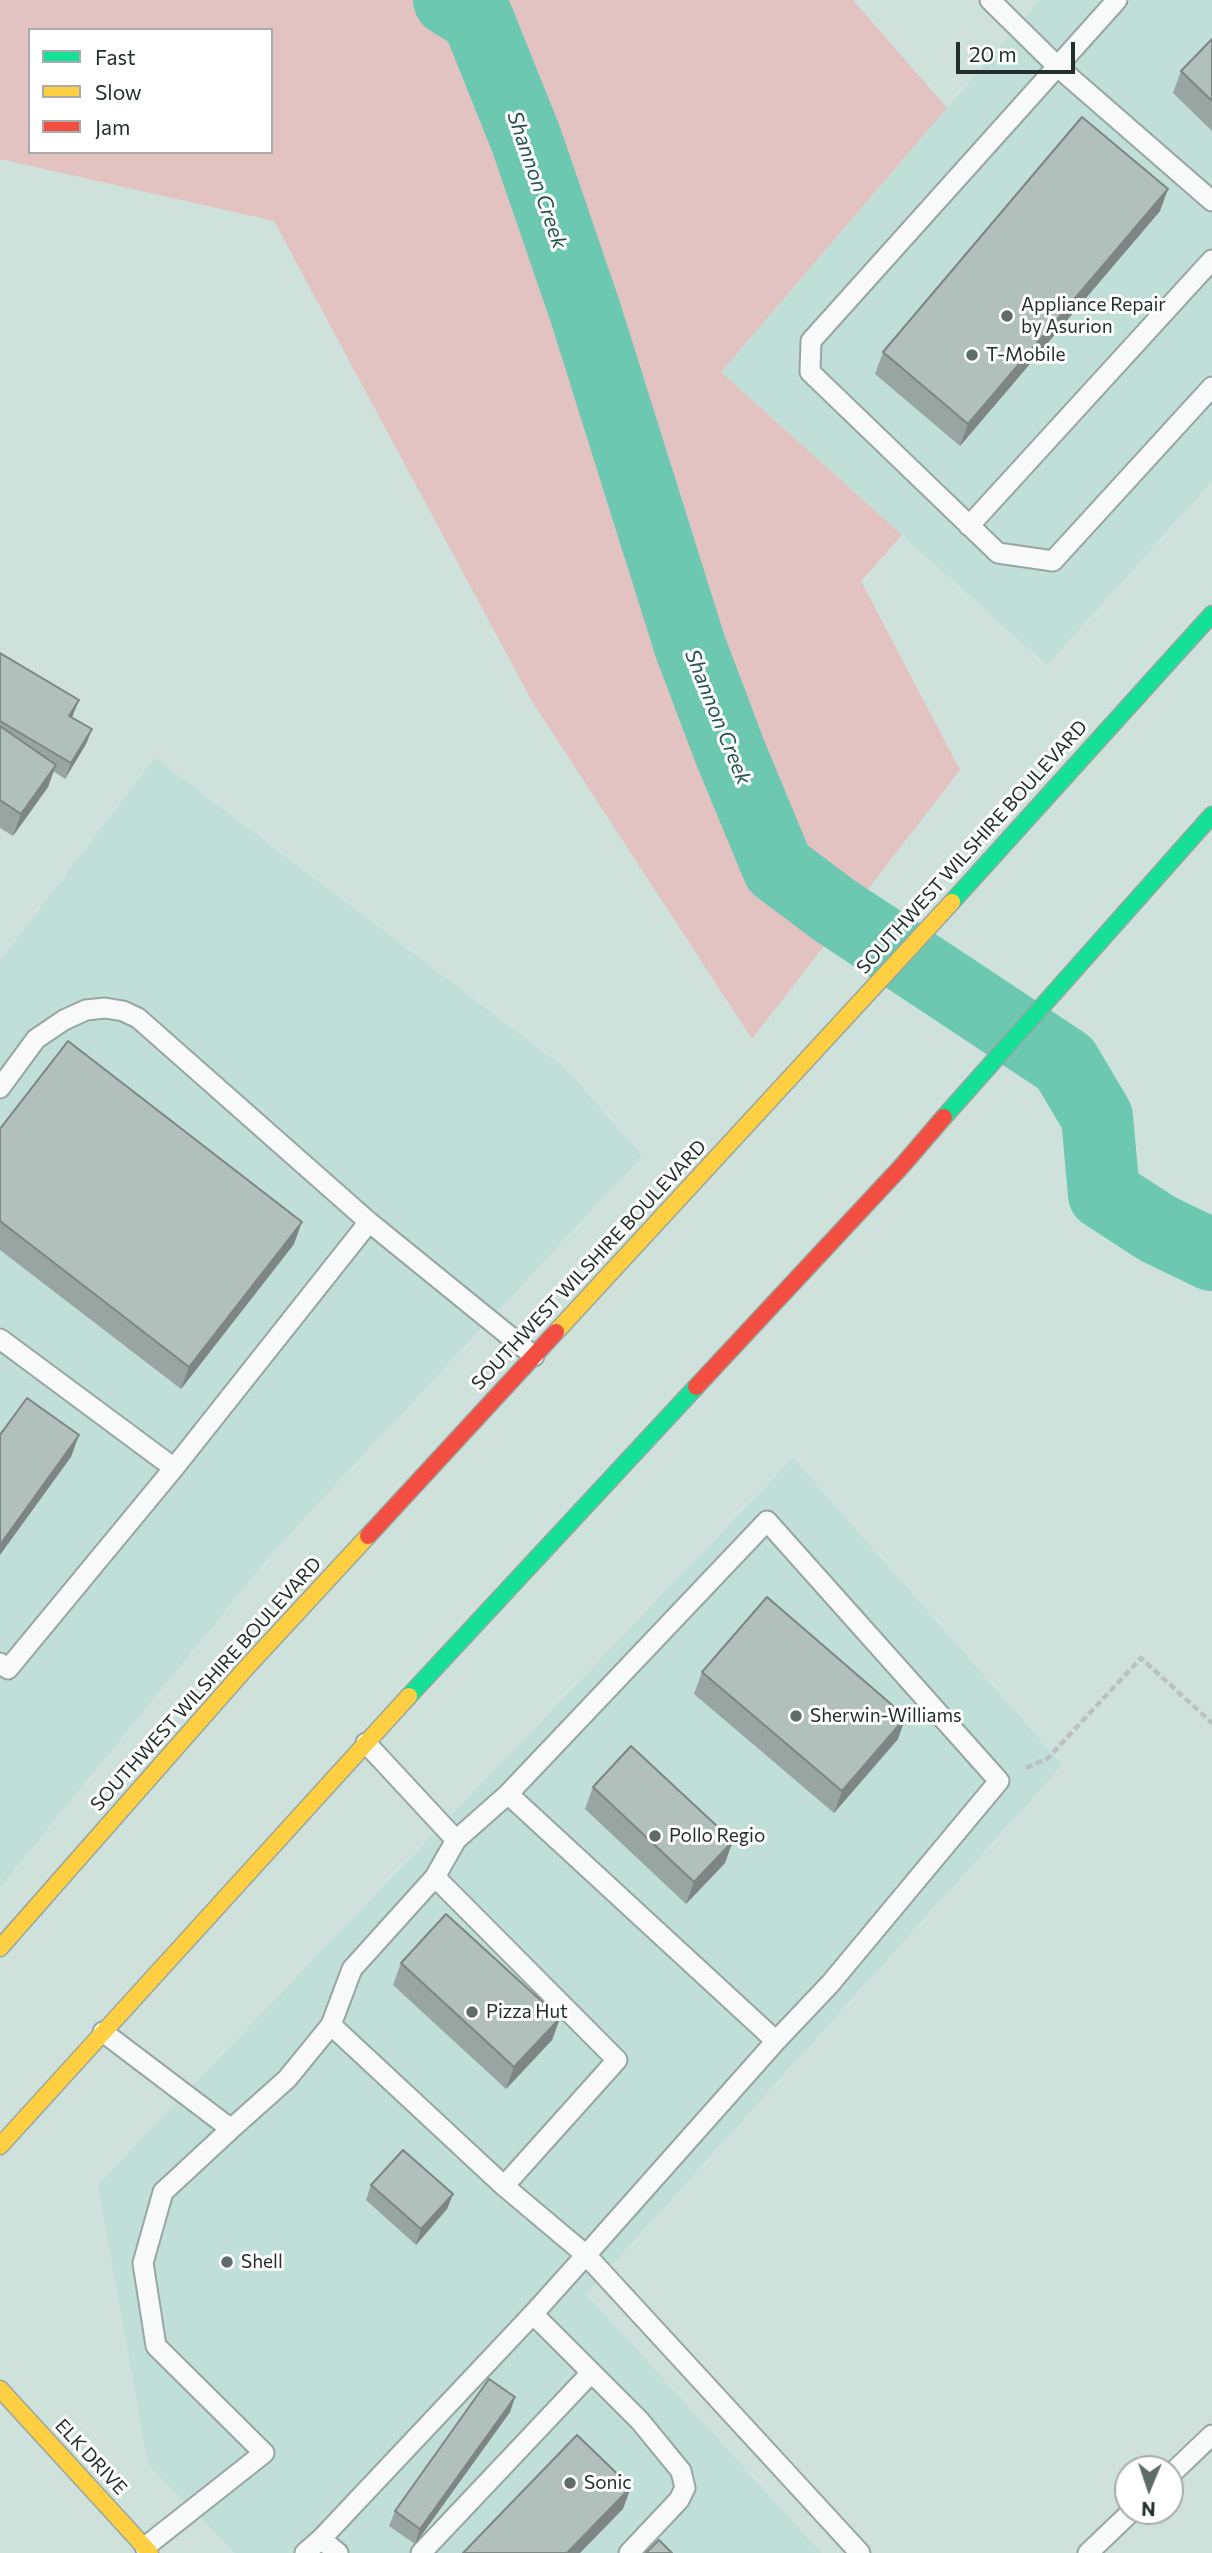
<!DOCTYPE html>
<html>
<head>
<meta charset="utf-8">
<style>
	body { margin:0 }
	#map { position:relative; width:1212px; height:2553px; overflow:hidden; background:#cfe1db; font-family:Commissioner,sans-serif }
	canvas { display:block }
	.legend { position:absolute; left:28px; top:28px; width:245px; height:126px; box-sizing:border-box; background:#fff; border:2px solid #a7acaa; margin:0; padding:9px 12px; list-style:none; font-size:21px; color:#222f2b }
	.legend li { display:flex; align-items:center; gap:14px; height:35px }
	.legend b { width:35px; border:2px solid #a7acaa }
	.north { position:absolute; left:1114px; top:2455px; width:70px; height:70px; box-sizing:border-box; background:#fff; border:2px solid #a7acaa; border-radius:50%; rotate:182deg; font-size:19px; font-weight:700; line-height:28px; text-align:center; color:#222f2b }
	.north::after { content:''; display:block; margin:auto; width:24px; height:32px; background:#5f6d69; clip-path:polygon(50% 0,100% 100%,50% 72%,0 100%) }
	.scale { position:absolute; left:956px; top:42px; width:119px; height:32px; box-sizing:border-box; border:4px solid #222f2b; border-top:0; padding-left:9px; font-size:21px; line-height:24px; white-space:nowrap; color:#222f2b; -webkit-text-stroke:5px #fff; paint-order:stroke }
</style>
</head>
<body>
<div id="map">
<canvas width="1212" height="2553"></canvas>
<ul class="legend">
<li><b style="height:9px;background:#16e098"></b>Fast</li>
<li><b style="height:9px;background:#ffcf43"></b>Slow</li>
<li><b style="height:9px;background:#f24e42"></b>Jam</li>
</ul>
<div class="north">N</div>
<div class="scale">20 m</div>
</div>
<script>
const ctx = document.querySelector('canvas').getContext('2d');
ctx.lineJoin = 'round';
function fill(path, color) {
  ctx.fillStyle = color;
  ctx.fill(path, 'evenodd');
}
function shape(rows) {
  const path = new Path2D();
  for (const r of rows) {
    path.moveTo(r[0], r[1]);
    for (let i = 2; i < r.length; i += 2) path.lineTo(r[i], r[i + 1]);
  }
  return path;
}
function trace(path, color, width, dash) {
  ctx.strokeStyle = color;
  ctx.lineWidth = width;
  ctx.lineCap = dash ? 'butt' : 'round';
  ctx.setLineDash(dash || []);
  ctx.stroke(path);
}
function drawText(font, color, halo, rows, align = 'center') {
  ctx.font = font + ' Commissioner,sans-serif';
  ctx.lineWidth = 6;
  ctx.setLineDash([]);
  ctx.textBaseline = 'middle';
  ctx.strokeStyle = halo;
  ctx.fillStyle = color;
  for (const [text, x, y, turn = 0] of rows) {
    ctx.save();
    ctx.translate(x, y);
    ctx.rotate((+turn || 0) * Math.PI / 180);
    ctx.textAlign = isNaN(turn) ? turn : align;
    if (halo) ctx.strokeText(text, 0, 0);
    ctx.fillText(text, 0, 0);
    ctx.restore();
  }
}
fill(shape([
	[1040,0,1212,0,1212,481,1047,665,721,372],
	[155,758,567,1070,642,1156,277,1547,0,1887,0,961],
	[793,1458,1062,1765,586,2294,821,2553,235,2553,148,2464,98,2185]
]), '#c0dfd6');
fill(shape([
	[0,0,853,0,947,108,721,372,902,535,861,581,960,770,752,1039,533,703,274,221,0,159],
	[30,30,271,30,271,152,30,152]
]), '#e3c3c2');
trace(shape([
	[449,0,477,17,526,139,585,311,690,646,730,752,778,868,834,910,1065,1063,1097,1117,1104,1194,1158,1229,1212,1255]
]), '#6dc8b2', 72);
const lane = shape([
	[990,0,1058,67,1212,201],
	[1117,0,811,341,810,372,998,553,1053,561,1212,387],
	[969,526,1212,260],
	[0,1088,36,1039,64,1020,86,1010,105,1008,123,1011,138,1018,369,1222],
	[0,1339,174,1468],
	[0,1663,8,1669,174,1468,369,1222,534,1356],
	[366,1743,456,1840,508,1794,767,1521,999,1781,830,1984,776,2041,586,2255,860,2553],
	[508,1794,776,2041],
	[435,1877,617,2060,504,2186],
	[331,2025,352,1969,435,1877,456,1840],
	[103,2032,231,2129,287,2079,331,2025,504,2186,586,2255,533,2314,321,2539],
	[533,2314,640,2421,681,2471,685,2488,679,2500,629,2553],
	[1170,2475,1212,2435],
	[145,2547,264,2453,156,2346,143,2263,163,2192,231,2129],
	[305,2553,321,2539,338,2553],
	[421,2553,591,2373],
	[1088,2553,1132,2511]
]);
const fast = shape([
	[952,902,1212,614],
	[944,1117,1212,815],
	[409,1696,696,1387]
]);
const slow = shape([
	[556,1332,952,902],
	[0,1948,247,1667,368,1536],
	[0,2146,409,1696],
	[0,2389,150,2553]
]);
const jam = shape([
	[696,1387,901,1167,944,1117],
	[368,1536,556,1332]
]);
trace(lane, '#97a6a1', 23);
trace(fast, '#97a6a1', 19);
trace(slow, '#97a6a1', 19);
trace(jam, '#97a6a1', 19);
trace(shape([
	[1026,1768,1048,1758,1141,1658,1212,1723]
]), '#bbc1bf', 4.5, [7, 3.5]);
trace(lane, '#f8fafa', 19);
trace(fast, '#16e098', 16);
trace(slow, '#ffcf43', 16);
trace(jam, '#f24e42', 16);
fill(shape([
	[1212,39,1212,131,1173,93,1181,71],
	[1160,211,960,446,875,374,883,352],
	[0,653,73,715,72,717,92,729,86,744,65,779,53,771,48,787,13,836,0,828],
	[0,1129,294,1244,181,1389,0,1250],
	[702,1672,898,1739,834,1813,694,1694],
	[593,1787,725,1863,686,1904,585,1809],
	[401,1963,560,2018,552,2040,506,2089,393,1985],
	[371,2185,453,2194,447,2209,416,2245,366,2200],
	[515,2397,510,2412,415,2544,389,2526,395,2511]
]), '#99a5a1');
fill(shape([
	[1168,189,1160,211,960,446,968,424],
	[79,700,73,715,64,731,69,716],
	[92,729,86,744,65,779,71,763],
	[56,765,48,787,13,836,21,814],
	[302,1222,294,1244,181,1389,189,1367],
	[79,1435,71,1457,0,1555,0,1545],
	[906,1717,898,1739,834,1813,842,1791],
	[733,1841,725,1863,686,1904,694,1882],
	[560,2018,552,2040,506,2089,514,2067],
	[453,2194,447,2209,416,2245,421,2229],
	[515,2397,510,2412,415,2544,420,2529],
	[631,2487,623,2509,580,2553,567,2553]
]), '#7d8683');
const building = shape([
	[1212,39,1212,101,1181,71,1212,39],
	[1082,117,1168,189,968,424,883,352,1082,117],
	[0,653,79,700,69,716,92,729,71,763,0,721,0,653],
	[0,726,56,765,21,814,0,800,0,726],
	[68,1041,302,1222,189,1367,0,1221,0,1129,68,1041],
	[27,1398,79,1435,0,1545,0,1435,27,1398],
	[767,1597,906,1717,842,1791,702,1672,767,1597],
	[631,1746,733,1841,694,1882,593,1787,631,1746],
	[446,1914,560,2018,514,2067,401,1963,446,1914],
	[403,2150,453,2194,421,2229,371,2185,403,2150],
	[489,2379,515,2397,420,2529,395,2511,489,2379],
	[577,2435,631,2487,567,2553,463,2553,577,2435],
	[659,2540,672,2553,646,2553,659,2540]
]);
fill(building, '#b2c0bb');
trace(building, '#7d8683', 2);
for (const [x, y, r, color] of [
	[1007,316,7,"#5f6d69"],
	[972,355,7,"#5f6d69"],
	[796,1716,7,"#5f6d69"],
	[655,1836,7,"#5f6d69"],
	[472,2012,7,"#5f6d69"],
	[227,2262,7,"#5f6d69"],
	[570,2483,7,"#5f6d69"]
]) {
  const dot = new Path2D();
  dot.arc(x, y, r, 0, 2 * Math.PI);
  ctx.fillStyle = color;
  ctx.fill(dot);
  trace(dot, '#fff', 2.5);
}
drawText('19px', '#222f2b', '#fff', [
	["Appliance Repair",1021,305],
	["by Asurion",1021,327],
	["T-Mobile",986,355],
	["Sherwin-Williams",810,1716],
	["Pollo Regio",669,1836],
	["Pizza Hut",486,2012],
	["Shell",241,2262],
	["Sonic",584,2483]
], 'left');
drawText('19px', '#222f2b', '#fff', [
	["SOUTHWEST WILSHIRE BOULEVARD",972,847,-48],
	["SOUTHWEST WILSHIRE BOULEVARD",589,1265,-47],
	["SOUTHWEST WILSHIRE BOULEVARD",206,1684,-48],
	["ELK DRIVE",91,2457,47]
]);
drawText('italic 21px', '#245649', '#fff', [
	["Shannon Creek",537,180,71],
	["Shannon Creek",718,717,68]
]);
</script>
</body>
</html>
